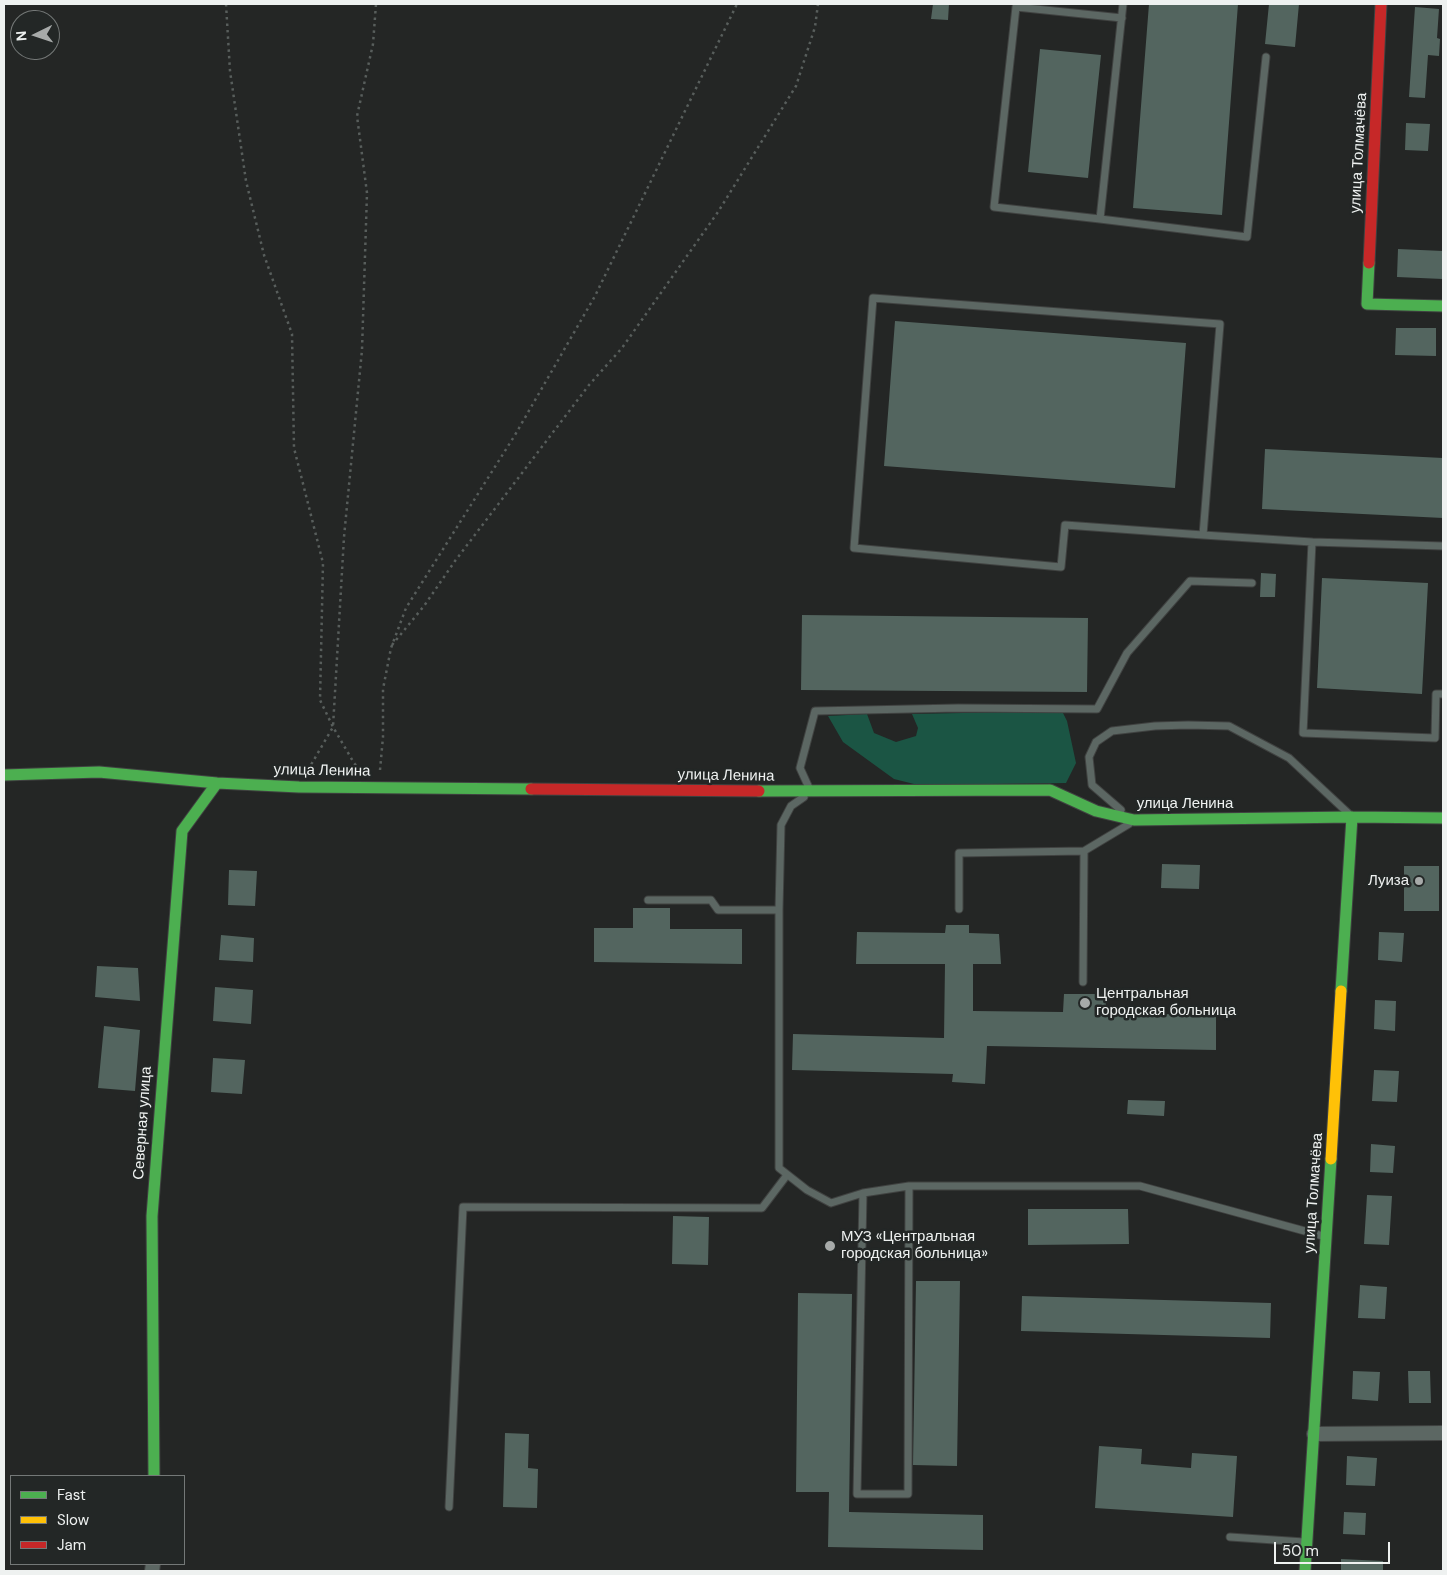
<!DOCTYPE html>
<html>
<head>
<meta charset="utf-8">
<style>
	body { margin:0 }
	#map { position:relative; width:1447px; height:1575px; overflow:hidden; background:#242625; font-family:"DM Sans",sans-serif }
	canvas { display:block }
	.frame { position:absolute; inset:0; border:5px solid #eef1f0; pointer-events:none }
	.legend { position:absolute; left:10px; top:1475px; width:175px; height:90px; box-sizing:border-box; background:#232726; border:1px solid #747877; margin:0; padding:6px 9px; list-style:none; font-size:15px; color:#eef1f0 }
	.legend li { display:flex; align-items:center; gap:10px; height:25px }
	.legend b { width:25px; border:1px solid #747877 }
	.north { position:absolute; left:10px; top:10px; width:50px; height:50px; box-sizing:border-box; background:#232726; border:1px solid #747877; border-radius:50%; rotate:266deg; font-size:14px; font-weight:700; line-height:20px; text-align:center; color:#eef1f0 }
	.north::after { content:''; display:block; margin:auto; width:18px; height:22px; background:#a7aaa9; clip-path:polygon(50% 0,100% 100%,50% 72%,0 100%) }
	.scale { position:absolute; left:1274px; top:1542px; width:116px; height:22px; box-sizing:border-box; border:2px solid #eef1f0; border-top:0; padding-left:6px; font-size:15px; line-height:18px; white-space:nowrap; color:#eef1f0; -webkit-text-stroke:4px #232726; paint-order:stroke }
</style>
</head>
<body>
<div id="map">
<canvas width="1447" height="1575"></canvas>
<div class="frame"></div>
<ul class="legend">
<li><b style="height:6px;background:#4caf50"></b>Fast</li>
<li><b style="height:6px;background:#ffc107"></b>Slow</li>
<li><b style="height:6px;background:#c62828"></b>Jam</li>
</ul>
<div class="north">N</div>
<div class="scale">50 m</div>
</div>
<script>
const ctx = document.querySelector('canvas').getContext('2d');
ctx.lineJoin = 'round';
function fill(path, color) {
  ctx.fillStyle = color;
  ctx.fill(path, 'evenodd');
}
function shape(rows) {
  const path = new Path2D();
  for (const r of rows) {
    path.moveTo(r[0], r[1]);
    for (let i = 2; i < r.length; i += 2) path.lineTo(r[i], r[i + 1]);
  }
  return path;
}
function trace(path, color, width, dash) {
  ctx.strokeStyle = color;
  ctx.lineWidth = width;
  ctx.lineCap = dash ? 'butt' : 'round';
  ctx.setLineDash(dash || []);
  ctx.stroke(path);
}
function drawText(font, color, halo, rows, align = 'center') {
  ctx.font = font + ' "DM Sans",sans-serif';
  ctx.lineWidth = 5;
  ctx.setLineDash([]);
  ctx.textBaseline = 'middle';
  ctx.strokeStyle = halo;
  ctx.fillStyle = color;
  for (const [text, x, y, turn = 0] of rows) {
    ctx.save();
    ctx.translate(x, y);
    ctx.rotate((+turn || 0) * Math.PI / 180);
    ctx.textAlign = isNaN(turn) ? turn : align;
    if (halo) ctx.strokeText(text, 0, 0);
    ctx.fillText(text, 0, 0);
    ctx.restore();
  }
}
fill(shape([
	[1062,711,1067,721,1076,763,1066,783,918,785,894,779,843,742,828,716,867,714,874,733,896,742,916,736,918,728,912,714]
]), '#1b5544');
fill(shape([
	[933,4,949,4,948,20,931,19],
	[1149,4,1238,4,1222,215,1133,208],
	[1269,4,1299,4,1295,47,1265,44],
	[1415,7,1439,9,1437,38,1440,39,1439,56,1428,55,1425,98,1409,97],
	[1040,49,1101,55,1088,178,1028,172],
	[1406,123,1430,124,1428,151,1405,150],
	[1398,249,1443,251,1443,279,1397,277],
	[895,321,1186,343,1175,488,884,466],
	[1396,328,1436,328,1436,356,1395,355],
	[1265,449,1443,458,1443,518,1262,509],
	[1261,573,1276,574,1275,597,1260,597],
	[1322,578,1428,583,1422,694,1317,688],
	[802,615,1088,618,1087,692,801,690],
	[1162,864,1200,865,1199,889,1161,888],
	[1404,866,1439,866,1439,911,1404,911],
	[229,870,257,871,255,906,228,905],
	[633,908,670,908,670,929,742,929,742,964,594,962,594,928,633,928],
	[946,925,969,925,969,933,999,934,1001,964,973,964,973,1011,1063,1012,1064,994,1106,994,1106,1013,1216,1015,1216,1050,987,1046,985,1084,952,1082,953,1074,792,1070,793,1034,944,1038,945,964,856,964,857,932,945,933],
	[1379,932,1404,933,1402,962,1378,960],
	[221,935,254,938,253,962,219,960],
	[97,966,138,968,140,1001,95,997],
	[215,987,253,990,251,1024,213,1021],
	[1375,1000,1396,1001,1395,1031,1374,1029],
	[104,1026,140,1030,135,1091,98,1088],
	[213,1058,245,1060,242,1094,211,1092],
	[1374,1070,1399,1071,1397,1102,1372,1101],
	[1128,1100,1165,1101,1164,1116,1127,1114],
	[1371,1144,1395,1146,1393,1173,1370,1172],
	[1367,1195,1392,1196,1389,1245,1364,1244],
	[1028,1209,1128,1209,1129,1244,1028,1245],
	[673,1216,709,1217,708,1265,672,1264],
	[916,1281,960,1281,957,1466,913,1465],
	[1360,1285,1387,1287,1385,1319,1358,1318],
	[798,1293,852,1294,849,1512,983,1515,983,1550,828,1547,829,1492,796,1492],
	[1022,1296,1271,1303,1270,1338,1021,1331],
	[1353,1371,1380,1372,1378,1401,1352,1399],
	[1408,1371,1430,1371,1431,1403,1409,1403],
	[505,1433,529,1434,528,1468,538,1469,537,1508,503,1507],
	[1099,1446,1142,1449,1141,1464,1191,1468,1192,1453,1237,1456,1233,1517,1095,1508],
	[1347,1456,1377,1458,1375,1486,1346,1485],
	[1344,1512,1366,1513,1365,1535,1343,1534],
	[1341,1559,1383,1561,1383,1571,1341,1571]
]), '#53655f');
const lane = shape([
	[1123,4,1100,219,1247,237,1266,57],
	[1100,219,994,207,1016,7,1122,18],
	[1203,535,1220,324,873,298,854,548,1061,567,1065,525,1203,535,1312,542],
	[1443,546,1312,542,1303,733,1435,738,1436,694,1443,694],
	[810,790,800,768,815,711,958,708,1097,709,1127,653,1190,581,1252,583],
	[1121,810,1092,785,1089,757,1096,742,1112,731,1155,726,1188,725,1229,726,1289,758,1348,813],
	[648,900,711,900,718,910,779,910,781,825,791,806,804,797],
	[959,909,959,853,1084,851],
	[779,910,779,1168,807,1190,831,1203,863,1193],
	[1083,982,1084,851,1129,824],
	[909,1186,908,1494,857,1494,863,1193,909,1186,1140,1186,1323,1236],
	[449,1507,463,1207,762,1208,787,1175],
	[1230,1537,1304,1542]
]);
const street = shape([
	[1314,1434,1443,1433],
	[152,1571,153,1564]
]);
const fast = shape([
	[1369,263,1367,304,1443,306],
	[4,775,99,772,217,783,299,787,531,789],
	[759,791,1050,790,1096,811,1134,820,1352,817,1443,818],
	[1341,991,1352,817],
	[154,1476,152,1216,182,831,217,783],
	[1305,1571,1331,1159]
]);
const slow = shape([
	[1331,1159,1341,991]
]);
const jam = shape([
	[1369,263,1381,4],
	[531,789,759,791]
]);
trace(lane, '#404241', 9);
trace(street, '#404241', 16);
trace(fast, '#404241', 13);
trace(slow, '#404241', 13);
trace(jam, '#404241', 13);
trace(shape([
	[226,4,230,71,246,181,264,255,292,334,294,448,323,563,320,700,333,727,354,763,360,770],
	[392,645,424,606,455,561,589,385,622,348,718,212,796,86,815,27,818,4],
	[308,770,333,727,344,537,362,350,367,193,357,116,373,44,376,4],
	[380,770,383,737,383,689,391,648,406,608,515,435,595,296,737,4]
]), '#585e5c', 2.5, [2.5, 4]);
trace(lane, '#5c6763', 7);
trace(street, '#5c6763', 14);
trace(fast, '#4caf50', 11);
trace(slow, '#ffc107', 11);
trace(jam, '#c62828', 11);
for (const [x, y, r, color] of [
	[1419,881,5,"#a7aaa9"],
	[1085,1003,6,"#a7aaa9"],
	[830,1246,6,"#a7aaa9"]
]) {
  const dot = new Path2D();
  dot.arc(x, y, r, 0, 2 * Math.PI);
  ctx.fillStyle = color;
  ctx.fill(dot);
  trace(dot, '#232726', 2);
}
drawText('15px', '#eef1f0', '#232726', [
	["улица Толмачёва",1359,153,-87],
	["улица Ленина",322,771,1],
	["улица Ленина",726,776,1],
	["улица Ленина",1185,804],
	["Северная улица",143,1123,-86],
	["улица Толмачёва",1314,1193,-86]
]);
drawText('15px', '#eef1f0', '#232726', [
	["Луиза",1409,881,"right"],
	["Центральная",1096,994],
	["городская больница",1096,1011],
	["МУЗ «Центральная",841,1237],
	["городская больница»",841,1254]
], 'left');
</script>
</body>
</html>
